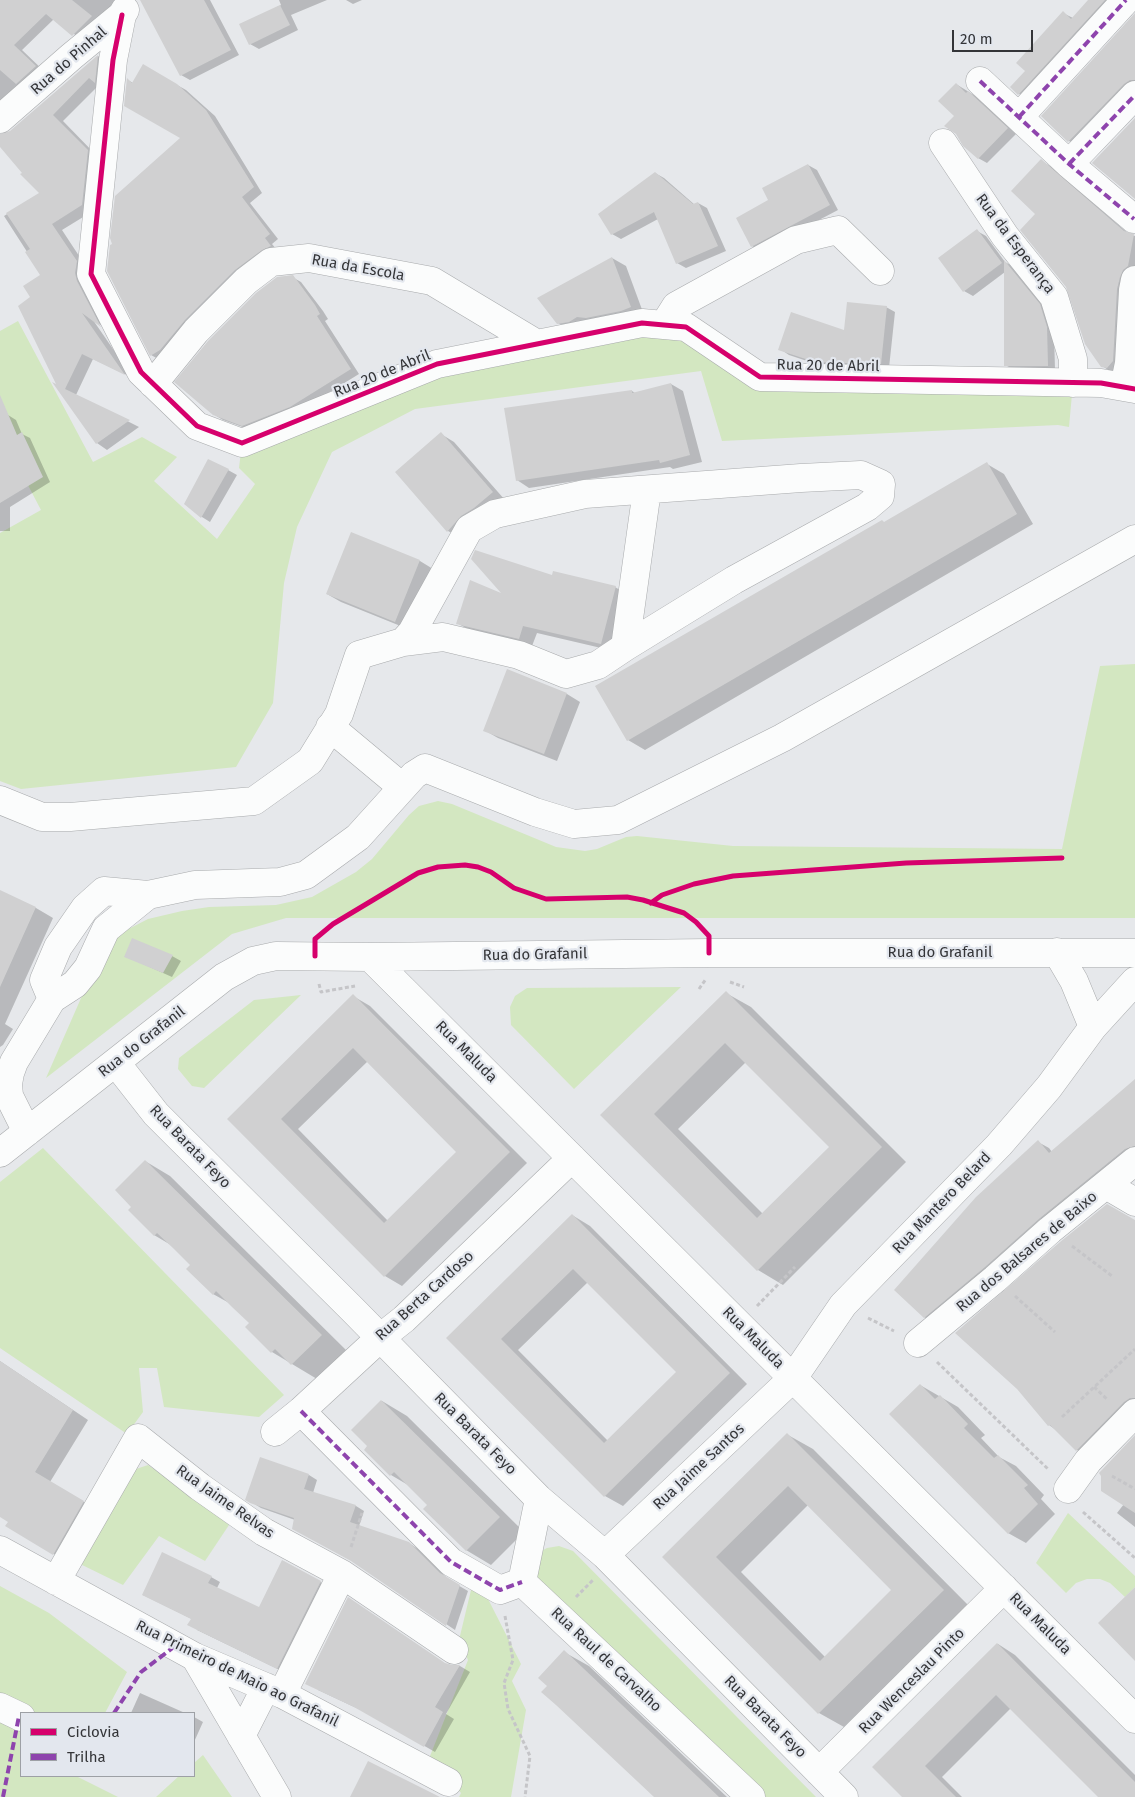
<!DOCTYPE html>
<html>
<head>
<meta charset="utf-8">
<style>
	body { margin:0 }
	#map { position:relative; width:1135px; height:1797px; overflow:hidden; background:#e6e8eb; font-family:"Fira Sans",sans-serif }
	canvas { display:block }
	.legend { position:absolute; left:20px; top:1712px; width:175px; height:65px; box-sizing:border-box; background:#e3e7ee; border:1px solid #9da0a5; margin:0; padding:6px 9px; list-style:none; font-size:15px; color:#343538 }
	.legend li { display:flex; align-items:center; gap:10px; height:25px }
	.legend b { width:25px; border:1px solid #9da0a5 }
	.scale { position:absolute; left:952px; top:30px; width:81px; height:22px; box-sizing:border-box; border:2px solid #343538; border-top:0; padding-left:6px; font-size:15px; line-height:18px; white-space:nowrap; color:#343538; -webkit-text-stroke:4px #e3e7ee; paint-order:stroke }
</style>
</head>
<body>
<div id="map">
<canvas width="1135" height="1797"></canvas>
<ul class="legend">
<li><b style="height:6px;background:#d6006c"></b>Ciclovia</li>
<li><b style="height:6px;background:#8e44ad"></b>Trilha</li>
</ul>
<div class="scale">20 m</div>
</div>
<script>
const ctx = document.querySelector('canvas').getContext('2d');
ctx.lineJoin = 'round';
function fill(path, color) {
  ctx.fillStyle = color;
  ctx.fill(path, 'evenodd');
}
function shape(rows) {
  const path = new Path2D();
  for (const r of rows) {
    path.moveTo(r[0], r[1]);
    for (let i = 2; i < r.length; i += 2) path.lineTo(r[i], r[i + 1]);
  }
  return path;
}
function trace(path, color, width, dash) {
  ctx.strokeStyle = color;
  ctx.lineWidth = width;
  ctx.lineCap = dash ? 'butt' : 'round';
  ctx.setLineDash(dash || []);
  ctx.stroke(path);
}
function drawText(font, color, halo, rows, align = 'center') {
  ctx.font = font + ' "Fira Sans",sans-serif';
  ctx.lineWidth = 4.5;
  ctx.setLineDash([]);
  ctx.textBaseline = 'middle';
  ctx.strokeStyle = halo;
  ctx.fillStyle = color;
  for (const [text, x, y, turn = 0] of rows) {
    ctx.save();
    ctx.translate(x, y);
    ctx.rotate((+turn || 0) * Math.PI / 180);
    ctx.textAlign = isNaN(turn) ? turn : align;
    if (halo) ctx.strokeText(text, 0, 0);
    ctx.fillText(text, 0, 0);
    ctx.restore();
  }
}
fill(shape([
	[18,321,93,462,142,437,177,457,154,481,217,539,255,484,239,468,242,443,437,364,686,327,760,377,1073,383,1069,427,1058,425,722,441,701,371,415,409,332,452,297,527,284,583,273,703,236,767,21,789,0,781,0,533,41,510,0,432,0,331],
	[1135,664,1135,918,286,918,232,934,46,1078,85,989,115,936,148,919,182,911,209,907,276,905,312,897,356,872,372,859,409,815,419,806,438,801,452,804,556,847,585,851,597,849,626,837,637,836,733,846,1062,849,1100,666],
	[681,987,574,1089,511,1025,510,1007,515,996,527,988],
	[301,995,204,1088,192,1086,178,1069,179,1058,254,1000],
	[43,1148,284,1395,259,1417,164,1407,157,1368,139,1368,143,1412,127,1434,0,1348,0,1182],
	[148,1465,231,1522,205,1561,159,1536,123,1585,74,1561,136,1469],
	[1068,1513,1135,1576,1135,1587,1125,1597,1110,1583,1100,1579,1087,1579,1076,1583,1066,1593,1036,1563],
	[559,1546,573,1551,816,1797,766,1797,540,1587,534,1577,538,1553,547,1548],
	[0,1586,49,1613,127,1672,105,1713,21,1713,21,1776,76,1776,118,1797,0,1797],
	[472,1586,486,1595,521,1664,512,1681,526,1710,511,1797,459,1797,461,1793,430,1756,468,1660,459,1640],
	[203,1755,232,1797,156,1797,179,1776,194,1776,194,1763]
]), '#d3e7c1');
fill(shape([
	[0,0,127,0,82,40,54,19,22,50,45,72,0,113],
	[141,0,210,0,239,55,190,80,181,75],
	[279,0,327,0,291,15,298,30,259,49,250,44,241,25,281,5],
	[346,0,362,0,353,4],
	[1090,0,1123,0,1031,101,1019,94,1027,71,1063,13,1073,18],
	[1135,15,1135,92,1081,148,1069,141,1043,116],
	[98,56,108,62,100,84,63,121,98,157,93,211,62,230,87,268,109,330,93,320,133,378,93,359,76,395,139,427,107,450,97,443,59,387,32,298,42,275,4,216,41,193,0,145,0,135,11,132],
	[143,66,186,90,215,116,262,193,250,203,278,239,272,244,278,251,160,360,151,355,182,138,128,80,133,83],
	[956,84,977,97,1016,134,987,163,978,158,956,116],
	[1041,161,1052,167,1129,234,1135,236,1135,275,1124,367,1113,373,1102,366,1037,213],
	[808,165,817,170,838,210,760,251,752,246,770,201],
	[655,173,664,178,695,205,698,203,707,208,726,251,686,268,677,263,658,219,621,239,612,234],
	[977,231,986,236,1005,262,1012,266,1047,310,1054,332,1055,370,1013,369,1005,365,1005,272,973,296,964,291],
	[612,258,626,266,644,315,572,331,558,323],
	[292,277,301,282,323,311,328,319,325,321,359,374,299,411,251,430,223,420,213,414],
	[886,307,895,312,889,368,825,367,789,355,780,349,845,331],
	[671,384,683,391,702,462,673,469,670,467,529,488,517,480,632,391,635,393],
	[8,415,16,420,22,434,30,438,50,482,10,507,10,531,0,531,0,419],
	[441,434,454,442,505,500,461,538,448,531],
	[987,464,1004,474,1033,524,645,750,628,740],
	[228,470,237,475,210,522,202,517,185,503],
	[352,534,420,561,433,569,408,629,341,602,327,594],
	[553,576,615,587,628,595,614,651,537,633,532,646,471,631,457,623,505,596],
	[508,671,567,694,580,702,557,761,498,738,484,730],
	[0,892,36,908,53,918,5,1024,13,1029,3,1045,0,1047],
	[125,956,172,956,181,961,172,977],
	[726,993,751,1007,906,1162,783,1285,758,1270,602,1115],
	[746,1062,830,1147,763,1214,678,1129],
	[353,996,370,1006,527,1163,402,1286,385,1276,229,1119],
	[368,1061,458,1152,388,1221,298,1129],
	[1135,1081,1135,1156,935,1323,924,1317,1038,1142,1049,1148,1052,1152],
	[145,1161,170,1176,346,1350,317,1379,272,1352,247,1327,251,1323,231,1304,213,1294,192,1265,171,1245,154,1235,133,1207],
	[572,1215,590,1226,747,1384,623,1506,605,1496,448,1338],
	[588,1282,678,1372,608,1441,518,1350],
	[1135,1221,1135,1412,1091,1458,1077,1450,1056,1430,1049,1425],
	[0,1361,88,1420,50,1482,99,1511,69,1563,7,1526,10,1521,0,1515],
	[920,1385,958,1407,985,1435,981,1438,999,1457,1016,1466,1044,1495,1041,1499,1055,1514,1026,1543,1008,1533],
	[382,1401,407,1416,524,1532,491,1565,466,1550,429,1505,408,1485,391,1475,369,1446],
	[788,1435,813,1449,968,1605,844,1727,819,1713,664,1557],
	[808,1505,893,1590,825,1657,741,1572],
	[1135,1437,1135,1527,1117,1513,1124,1504],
	[309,1475,317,1480,313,1493,356,1506,364,1511,359,1526,409,1543,418,1549,449,1580,468,1591,455,1630,354,1562,295,1520,261,1508,251,1502],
	[283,1561,329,1587,286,1673,197,1630,192,1619,143,1595,211,1577,220,1582,217,1588,260,1609],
	[998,1644,1015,1655,1135,1775,1135,1797,1100,1797,1011,1708,942,1777,962,1797,904,1797],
	[564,1652,589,1666,727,1797,655,1797,549,1686],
	[460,1666,470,1672,446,1714,454,1719,435,1752,367,1713,318,1690],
	[140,1693,185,1713,131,1713],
	[194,1717,203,1722,194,1742]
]), '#0003');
fill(shape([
	[0,0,72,0,92,16,72,36,46,14,14,45,36,66,16,84,0,70],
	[140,0,204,0,231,50,180,76],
	[1088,0,1105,0,1018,95,1010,87,1025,71,1016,63,1063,11,1071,19],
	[280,5,290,25,249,45,239,24],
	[1135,13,1135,80,1130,80,1124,84,1068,142,1041,116],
	[98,55,95,83,89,78,53,115,88,150,82,205,52,224,77,261,75,273,77,281,101,327,82,313,125,375,82,354,65,389,130,420,96,444,52,382,56,384,18,306,30,297,23,286,40,275,25,252,30,249,6,213,39,193,20,174,22,173,0,147,0,134,10,131],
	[143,64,177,84,206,110,254,187,242,197,270,234,265,238,271,246,262,250,235,270,185,320,160,350,150,356,107,271,110,245,112,244,110,238,115,196,180,138,124,106,127,78,132,83],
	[956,83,966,93,968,91,1008,128,978,159,963,146,956,134,944,126,954,116,938,101],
	[1135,118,1135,199,1092,163],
	[1041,159,1124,231,1134,234,1128,266,1123,270,1120,277,1117,289,1113,361,1107,368,1101,367,1085,344,1066,287,1020,230,1035,214,1011,191],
	[808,164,830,205,751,247,736,218,768,200,762,188],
	[655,172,693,204,698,202,718,246,676,264,654,212,611,235,598,214],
	[977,229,1002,263,963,292,938,258],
	[612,257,631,307,621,311,586,318,577,317,569,322,557,324,537,298],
	[1004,260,1040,304,1047,327,1048,366,1004,366],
	[293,275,315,305,320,314,317,316,351,369,290,407,242,426,213,415,174,382,208,341,256,293,277,277],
	[847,302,887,306,881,364,815,362,778,350,791,312,844,330],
	[671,383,690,455,660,463,659,460,516,481,504,408,632,390,632,393],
	[0,395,17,435,22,432,43,477,0,503],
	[441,432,493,492,474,508,461,516,447,532,395,472],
	[208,459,229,469,201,518,184,504],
	[987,462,1017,514,627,741,595,686,882,520,884,522],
	[351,532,420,560,395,622,326,594],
	[475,550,552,575,553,571,616,586,601,644,523,626,519,639,456,624,470,580,501,593,471,559],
	[507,669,567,693,544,754,483,731],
	[0,890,36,907,0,987],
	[132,938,173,955,163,973,124,957],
	[726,991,882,1147,757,1271,600,1115],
	[725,1043,829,1147,757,1218,654,1114],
	[353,994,510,1152,384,1277,227,1119],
	[353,1048,456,1152,384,1223,281,1119],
	[1135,1079,1135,1146,1125,1149,1040,1218,985,1267,924,1318,894,1290,976,1197,1038,1140,1049,1153],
	[145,1160,322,1335,291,1365,275,1349,271,1353,245,1327,249,1323,232,1307,216,1291,213,1295,186,1269,190,1265,174,1249,157,1233,154,1236,128,1210,131,1207,115,1190],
	[1107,1204,1135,1220,1135,1398,1130,1398,1124,1402,1076,1451,1050,1425,1048,1426,1017,1389,955,1333,1060,1242],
	[572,1214,730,1373,604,1497,446,1338],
	[573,1269,676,1372,604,1443,501,1339],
	[0,1361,73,1410,35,1472,84,1501,53,1555,5,1526,8,1522,0,1517],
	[920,1384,935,1399,940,1395,968,1424,964,1428,994,1458,998,1455,1028,1485,1024,1488,1038,1504,1008,1534,889,1414],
	[381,1400,500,1517,466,1551,423,1509,427,1505,394,1472,390,1476,364,1450,367,1446,351,1430],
	[787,1433,944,1590,818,1714,662,1557],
	[788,1486,891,1590,820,1661,716,1557],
	[1135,1435,1135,1513,1101,1491,1101,1476,1099,1473],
	[260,1457,309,1474,304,1489,356,1505,350,1522,409,1542,440,1573,460,1585,446,1626,351,1561,292,1529,294,1518,250,1503,245,1500],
	[162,1552,212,1576,208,1583,259,1607,282,1560,321,1581,277,1669,187,1625,191,1619,142,1595],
	[1135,1587,1135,1661,1098,1623],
	[348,1597,445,1663,452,1665,460,1665,435,1707,443,1712,424,1747,354,1707,305,1684],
	[997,1643,1135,1782,1135,1797,1098,1797,996,1695,925,1766,956,1797,902,1797,872,1767],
	[564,1650,678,1758,719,1797,654,1797,556,1705,541,1692,547,1686,538,1678],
	[368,1761,440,1797,350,1797]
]), '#d0d0d1');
const minor = shape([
	[122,15,113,60,91,274,141,372,197,426,242,443,437,364,642,323,686,327,760,377,1101,383,1135,389],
	[980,81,1069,164,1134,219],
	[1019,117,1126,0],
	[0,119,72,56,122,15,125,10],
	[943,143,1005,236,1054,297,1073,359,1073,383],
	[1069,164,1135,95],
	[664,325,676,306,796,240,838,230,880,271],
	[153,384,196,331,246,281,271,262,309,258,432,281,537,344],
	[1124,387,1129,363,1133,290,1135,280],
	[625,647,647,490],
	[330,727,402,787],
	[0,800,42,817,70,817,254,801,310,761,339,714,359,655,403,642,443,637,519,655,566,674,598,665,625,647,734,580,867,507,880,496,881,484,861,475,801,478,585,494,495,514,469,529,412,632,403,642],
	[1057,952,1074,981,1093,1027],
	[370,957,1135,1719],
	[52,999,44,980,58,947,85,908,104,891,148,895,195,885,280,882,306,875,358,837,414,775,425,768,535,812,574,824,618,820,782,738,1135,539],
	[116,1063,156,1114,177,1135,352,1309,539,1499,605,1555,844,1797],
	[27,1132,9,1096,8,1084,10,1073,14,1062,52,999,75,984,88,968,106,929,148,895],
	[0,1153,224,977,253,961,276,956,370,957,709,953,1135,953],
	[1106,1185,1135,1202],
	[918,1343,995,1279,1050,1230,1135,1161],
	[301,1411,451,1562,500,1590,522,1582],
	[275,1432,301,1411,380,1338,404,1319,572,1158],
	[1068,1489,1088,1461,1135,1413],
	[539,1499,522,1582,751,1797],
	[0,1550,195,1657,282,1694,448,1782],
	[605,1555,793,1378,843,1305,999,1145,1049,1087,1093,1027,1135,981],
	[56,1581,138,1438,200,1487,264,1532,342,1574,454,1650],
	[195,1657,277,1797],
	[282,1694,342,1574],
	[0,1707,21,1717],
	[241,1736,266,1687],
	[819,1772,1004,1588]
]);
trace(minor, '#a8aaac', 29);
trace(shape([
	[730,982,744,987],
	[319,984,321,992,355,986],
	[699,989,706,979],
	[1072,1246,1112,1276],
	[1015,1296,1055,1332],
	[757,1306,795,1267],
	[868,1318,894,1331],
	[937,1362,1048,1469],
	[1094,1387,1108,1400],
	[1062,1417,1135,1349],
	[1112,1476,1135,1489],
	[1083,1512,1135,1558],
	[351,1547,362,1513],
	[576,1597,593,1580],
	[505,1616,513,1660,504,1683,508,1709,530,1756,525,1797]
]), '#c5c5c8', 3, [4, 2.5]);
trace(minor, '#fbfcfc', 28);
trace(shape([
	[980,81,1069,164,1134,219],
	[1019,117,1126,0],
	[1069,164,1135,95],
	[301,1411,451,1562,500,1590,522,1582],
	[114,1713,141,1672,175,1646],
	[3,1797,19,1716]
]), '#8e44ad', 4, [8, 4]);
trace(shape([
	[122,15,113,60,91,274,141,372,197,426,242,443,437,364,642,323,686,327,760,377,1101,383,1135,389],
	[651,903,662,895,694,884,733,876,906,863,1062,858],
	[315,956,315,939,333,924,418,873,438,867,465,865,478,867,491,872,514,888,546,899,627,897,643,900,684,913,696,922,709,936,709,953]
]), '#d6006c', 5);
drawText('15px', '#343538', '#e3e7ee', [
	["Rua do Pinhal",69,61,-41],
	["Rua da Esperança",1015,244,53],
	["Rua da Escola",358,268,10],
	["Rua 20 de Abril",828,366,1],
	["Rua 20 de Abril",382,374,-22],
	["Rua do Grafanil",940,953],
	["Rua do Grafanil",535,955,-1],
	["Rua do Grafanil",142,1042,-38],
	["Rua Maluda",466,1052,45],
	["Rua Barata Feyo",190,1147,46],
	["Rua Mantero Belard",942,1203,-46],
	["Rua dos Balsares de Baixo",1027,1252,-40],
	["Rua Berta Cardoso",425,1296,-42],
	["Rua Maluda",753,1338,45],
	["Rua Barata Feyo",475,1434,45],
	["Rua Jaime Santos",699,1467,-43],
	["Rua Jaime Relvas",225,1502,35],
	["Rua Maluda",1040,1624,45],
	["Rua Raul de Carvalho",606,1660,43],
	["Rua Primeiro de Maio ao Grafanil",237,1674,26],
	["Rua Wenceslau Pinto",912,1681,-45],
	["Rua Barata Feyo",765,1717,45]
]);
</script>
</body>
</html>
